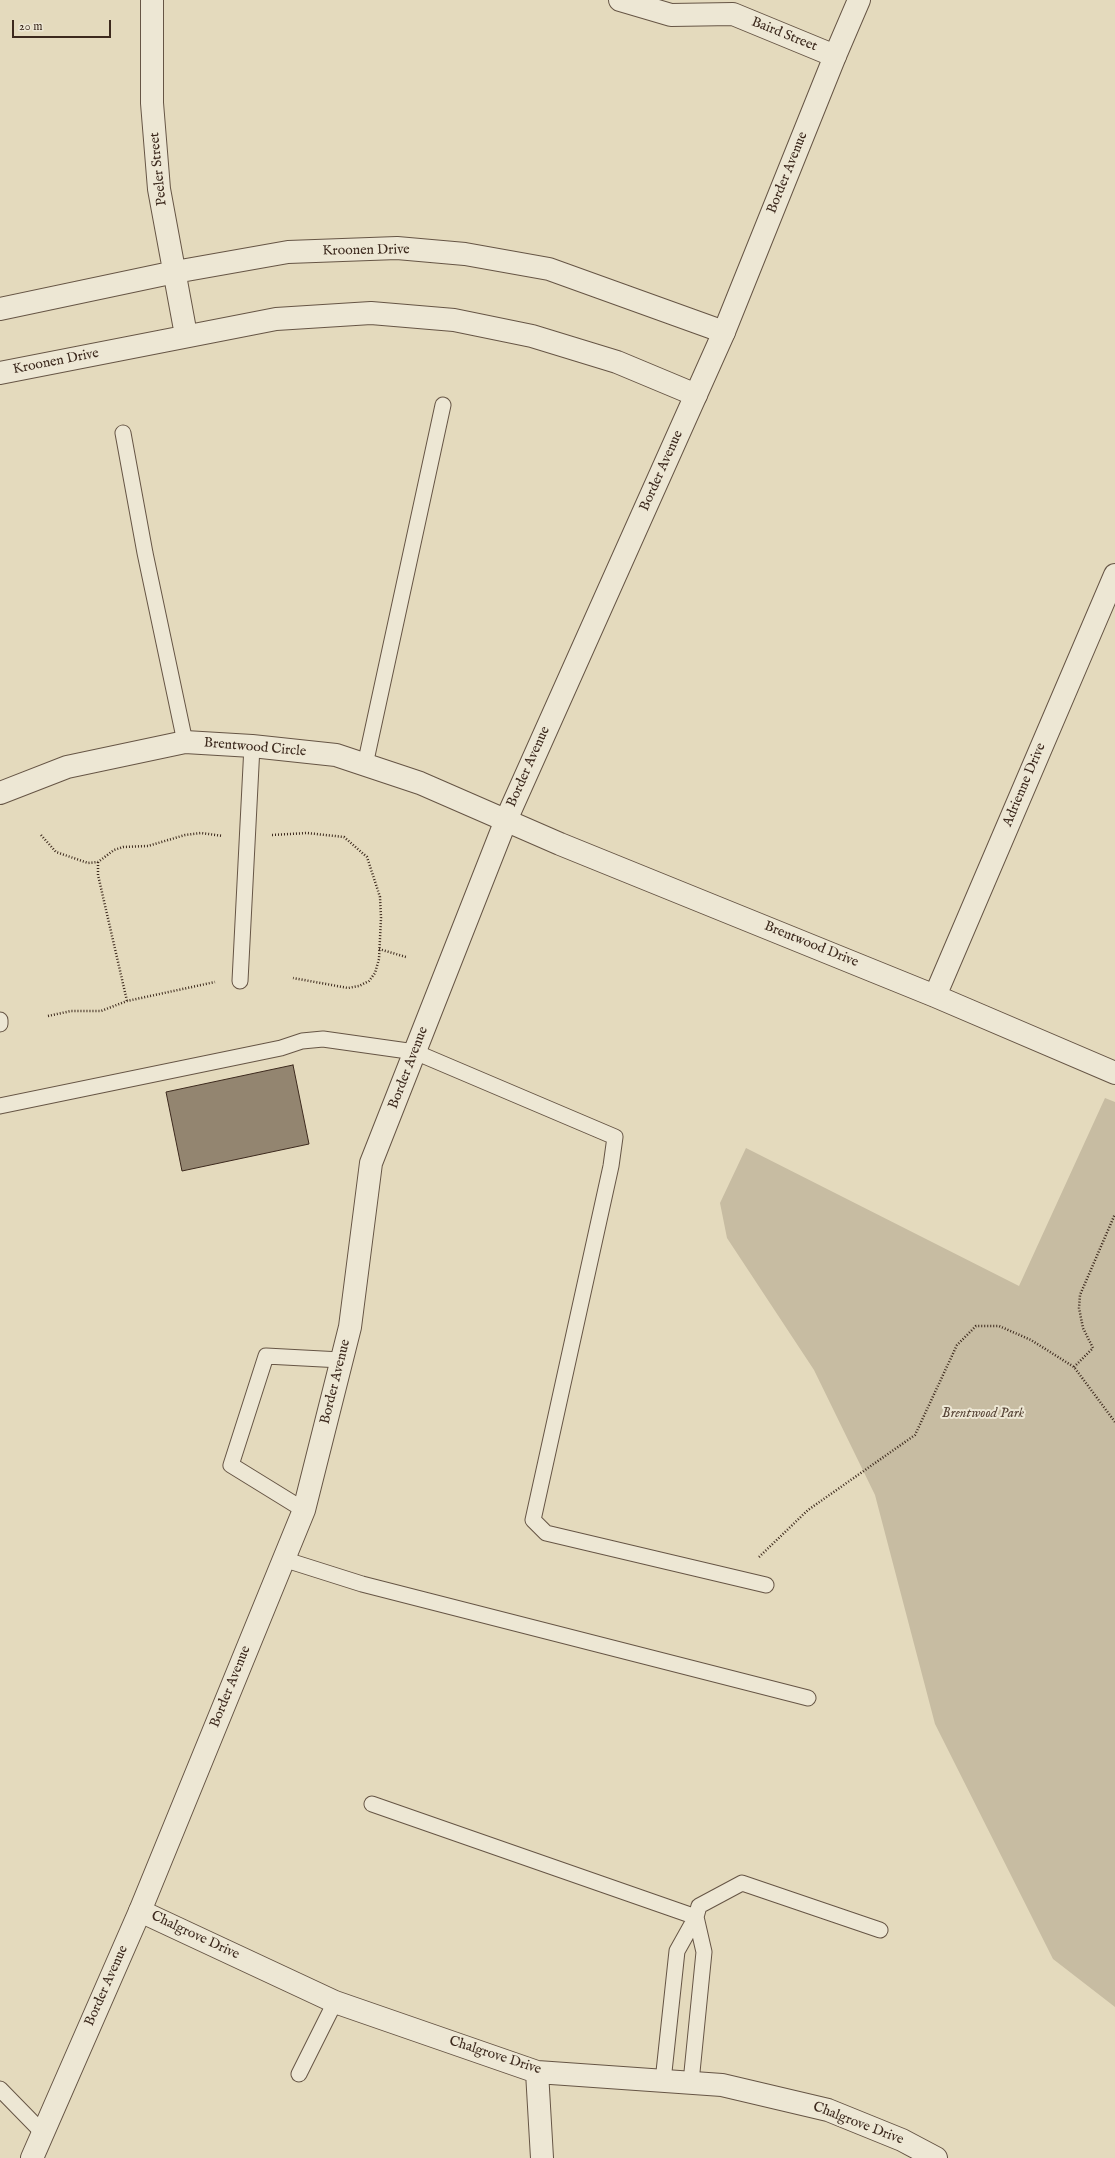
<!DOCTYPE html>
<html>
<head>
<meta charset="utf-8">
<style>
	body { margin:0 }
	#map { position:relative; width:1115px; height:2158px; overflow:hidden; background:#e4dabd; font-family:"IM FELL English",serif }
	canvas { display:block }
	.scale { position:absolute; left:12px; top:20px; width:99px; height:18px; box-sizing:border-box; border:2px solid #3c291d; border-top:0; padding-left:5px; font-size:12px; line-height:14px; white-space:nowrap; color:#3c291d; -webkit-text-stroke:3px #ede7d4; paint-order:stroke }
</style>
</head>
<body>
<div id="map">
<canvas width="1115" height="2158"></canvas>
<div class="scale">20 m</div>
</div>
<script>
const ctx = document.querySelector('canvas').getContext('2d');
ctx.lineJoin = 'round';
function fill(path, color) {
  ctx.fillStyle = color;
  ctx.fill(path, 'evenodd');
}
function shape(rows) {
  const path = new Path2D();
  for (const r of rows) {
    path.moveTo(r[0], r[1]);
    for (let i = 2; i < r.length; i += 2) path.lineTo(r[i], r[i + 1]);
  }
  return path;
}
function trace(path, color, width, dash) {
  ctx.strokeStyle = color;
  ctx.lineWidth = width;
  ctx.lineCap = dash ? 'butt' : 'round';
  ctx.setLineDash(dash || []);
  ctx.stroke(path);
}
function drawText(font, color, halo, rows, align = 'center') {
  ctx.font = font + ' "IM FELL English",serif';
  ctx.lineWidth = 4;
  ctx.setLineDash([]);
  ctx.textBaseline = 'middle';
  ctx.strokeStyle = halo;
  ctx.fillStyle = color;
  for (const [text, x, y, turn = 0] of rows) {
    ctx.save();
    ctx.translate(x, y);
    ctx.rotate((+turn || 0) * Math.PI / 180);
    ctx.textAlign = isNaN(turn) ? turn : align;
    if (halo) ctx.strokeText(text, 0, 0);
    ctx.fillText(text, 0, 0);
    ctx.restore();
  }
}
fill(shape([
	[1105,1098,1115,1102,1115,2007,1053,1959,935,1724,875,1495,814,1370,727,1238,720,1203,746,1148,1019,1286]
]), '#c7bca2');
const building = shape([
	[293,1065,309,1144,182,1171,166,1092,293,1065]
]);
fill(building, '#938570');
trace(building, '#3c291d', 1);
const service = shape([
	[123,433,145,553,185,742],
	[365,765,443,405],
	[240,981,252,746],
	[0,1020,0,1024],
	[0,1106,281,1048,302,1041,323,1039,415,1052,615,1137,611,1166,533,1520,546,1533,766,1585],
	[304,1510,231,1465,266,1356,341,1360],
	[283,1559,362,1584,808,1698],
	[372,1804,696,1917],
	[299,2074,335,2002],
	[663,2081,677,1951,696,1917,699,1906,742,1883,880,1930],
	[691,2082,704,1952,696,1917],
	[0,2089,43,2133]
]);
const minor = shape([
	[152,0,152,103,159,189,186,335],
	[620,0,671,15,733,14,835,56],
	[0,309,175,272,288,252,397,248,465,254,549,269,724,332],
	[0,373,276,319,371,313,454,320,532,336,617,362,696,395],
	[0,793,67,767,185,742,252,746,336,755,420,783,560,844,935,996,1115,1073],
	[935,996,1115,575],
	[140,1911,335,2002,537,2072,722,2085,828,2110,902,2140,936,2158],
	[537,2072,542,2158]
]);
const tertiary = shape([
	[32,2158,140,1911,304,1510,350,1327,371,1163,506,820,724,332,835,56,859,0]
]);
trace(service, '#665545', 17);
trace(minor, '#665545', 24);
trace(tertiary, '#665545', 24);
trace(shape([
	[41,835,56,852,88,863,98,862,114,850,123,847,148,846,185,835,201,833,223,836],
	[272,835,307,833,344,837,367,857,380,897,381,918,379,959,375,973,369,981,359,986,348,988,293,978],
	[98,862,98,875,127,1001],
	[379,949,406,957],
	[48,1016,71,1011,101,1011,127,1001,215,982],
	[1074,1367,1093,1348,1083,1328,1079,1308,1080,1295,1115,1214],
	[759,1557,808,1510,915,1435,957,1345,976,1326,999,1326,1031,1340,1074,1367,1115,1422]
]), '#3c291d', 2.5, [1, 2]);
trace(service, '#ede7d4', 15);
trace(minor, '#ede7d4', 22);
trace(tertiary, '#ede7d4', 22);
drawText('14px', '#3c291d', '#ede7d4', [
	["Baird Street",784,35,22],
	["Peeler Street",159,169,-96],
	["Border Avenue",788,173,-68],
	["Kroonen Drive",366,251,-1],
	["Kroonen Drive",56,362,-11],
	["Border Avenue",662,471,-66],
	["Brentwood Circle",255,748,5],
	["Border Avenue",529,767,-66],
	["Adrienne Drive",1025,785,-67],
	["Brentwood Drive",811,945,22],
	["Border Avenue",409,1068,-69],
	["Border Avenue",336,1382,-76],
	["Border Avenue",231,1687,-68],
	["Chalgrove Drive",195,1936,25],
	["Border Avenue",107,1986,-66],
	["Chalgrove Drive",495,2056,18],
	["Chalgrove Drive",858,2124,21]
]);
drawText('italic 14px', '#584638', '#ede7d4', [
	["Brentwood Park",983,1414]
]);
</script>
</body>
</html>
